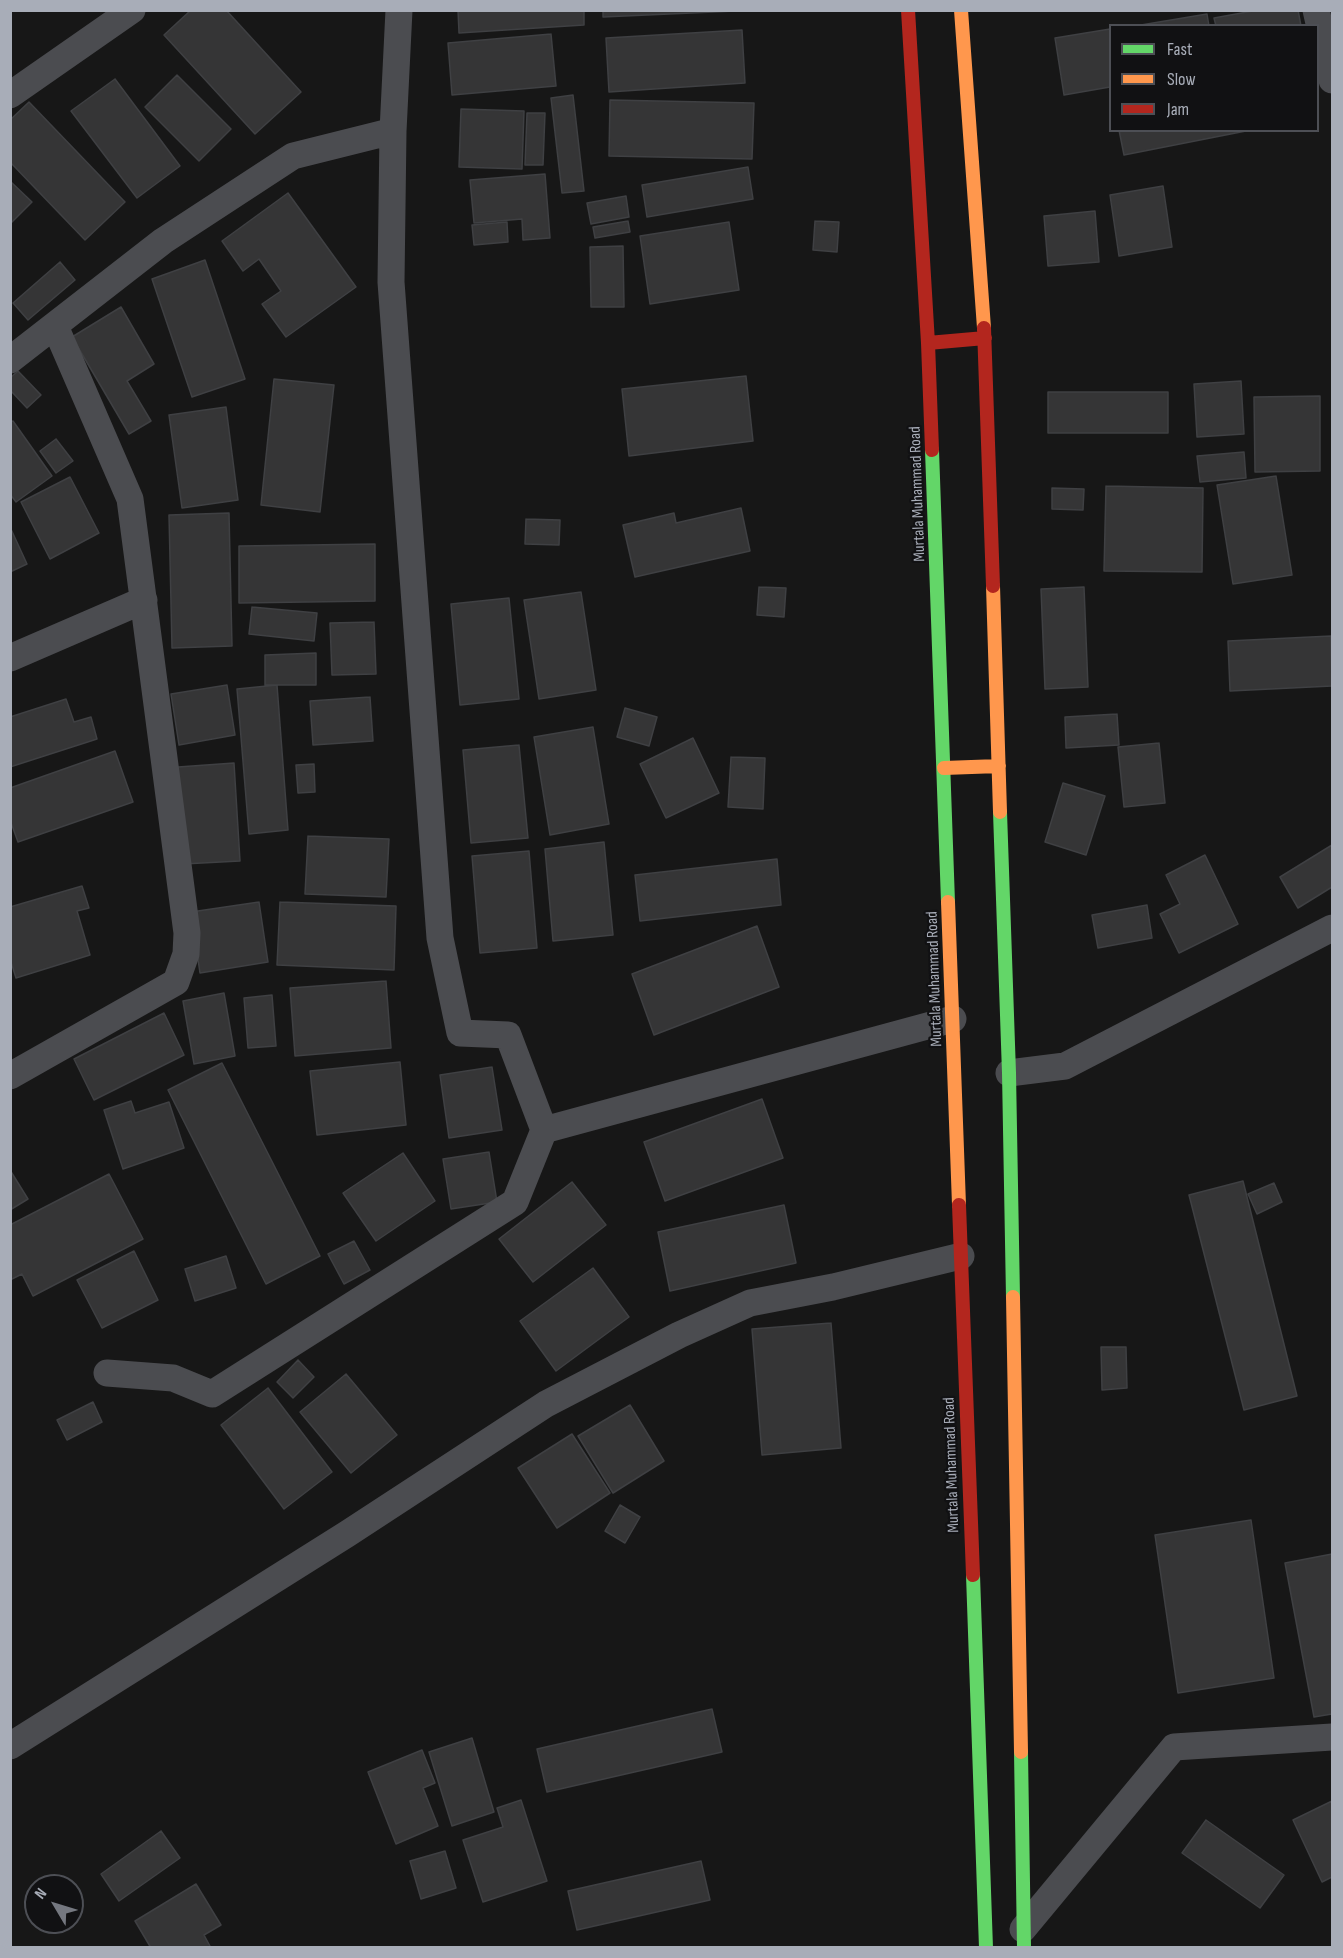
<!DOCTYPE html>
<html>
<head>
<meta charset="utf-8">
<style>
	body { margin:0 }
	#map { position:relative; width:1343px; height:1958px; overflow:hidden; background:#171717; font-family:"Sofia Sans Condensed",sans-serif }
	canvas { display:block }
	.frame { position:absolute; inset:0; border:12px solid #a8adb8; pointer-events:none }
	.legend { position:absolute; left:1109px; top:24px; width:210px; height:108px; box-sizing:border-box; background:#111113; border:2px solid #4d4f55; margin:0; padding:8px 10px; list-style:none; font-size:18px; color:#a8adb8 }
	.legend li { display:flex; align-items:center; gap:12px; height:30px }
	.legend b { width:30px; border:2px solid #4d4f55 }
	.north { position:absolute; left:24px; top:1874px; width:60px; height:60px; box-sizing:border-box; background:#111113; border:2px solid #4d4f55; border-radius:50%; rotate:308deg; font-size:16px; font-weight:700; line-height:24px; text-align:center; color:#a8adb8 }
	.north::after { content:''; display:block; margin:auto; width:21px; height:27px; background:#757880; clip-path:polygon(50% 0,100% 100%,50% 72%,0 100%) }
</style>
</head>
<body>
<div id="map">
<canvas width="1343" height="1958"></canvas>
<div class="frame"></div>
<ul class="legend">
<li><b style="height:8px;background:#63d668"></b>Fast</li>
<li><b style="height:8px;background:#ff974d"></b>Slow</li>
<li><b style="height:8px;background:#b3261e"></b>Jam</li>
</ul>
<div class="north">N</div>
</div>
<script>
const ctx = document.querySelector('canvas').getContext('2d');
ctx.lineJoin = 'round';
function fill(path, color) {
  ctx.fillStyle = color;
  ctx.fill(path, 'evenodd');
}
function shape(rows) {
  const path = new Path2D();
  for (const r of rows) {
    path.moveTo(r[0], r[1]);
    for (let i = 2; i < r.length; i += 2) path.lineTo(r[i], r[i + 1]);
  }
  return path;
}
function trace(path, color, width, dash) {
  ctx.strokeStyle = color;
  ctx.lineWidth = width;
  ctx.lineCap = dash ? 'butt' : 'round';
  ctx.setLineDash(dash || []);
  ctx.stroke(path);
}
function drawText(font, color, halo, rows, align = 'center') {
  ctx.font = font + ' "Sofia Sans Condensed",sans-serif';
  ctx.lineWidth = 4.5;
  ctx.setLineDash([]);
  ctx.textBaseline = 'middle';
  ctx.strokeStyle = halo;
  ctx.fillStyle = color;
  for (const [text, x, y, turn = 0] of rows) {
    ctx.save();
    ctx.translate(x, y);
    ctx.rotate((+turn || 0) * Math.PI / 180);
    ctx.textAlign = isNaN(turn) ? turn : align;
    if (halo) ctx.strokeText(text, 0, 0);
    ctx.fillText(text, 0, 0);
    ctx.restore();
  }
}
const building = shape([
	[191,10,226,10,301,92,255,134,164,35,191,10],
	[458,10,584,10,584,25,459,33,458,10],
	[603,10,736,10,736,11,603,17,603,10],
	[1258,10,1298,10,1301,26,1216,26,1214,18,1258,10],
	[1207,14,1209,26,1135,26,1207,14],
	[1110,29,1110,87,1064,95,1055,38,1110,29],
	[742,30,745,83,609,92,606,38,742,30],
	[551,34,556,86,452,95,448,43,551,34],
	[177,75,231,129,199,161,145,107,177,75],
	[115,79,180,166,137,198,71,111,115,79],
	[573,95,584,191,562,193,551,98,573,95],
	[610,100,754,103,752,159,609,156,610,100],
	[29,102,125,202,85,240,10,162,10,120,29,102],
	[461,109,524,111,522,169,459,167,461,109],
	[527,113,545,113,543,165,525,165,527,113],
	[1119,130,1251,130,1124,155,1119,130],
	[748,167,753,199,647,217,642,185,748,167],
	[545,174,550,238,523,240,522,219,474,223,470,180,545,174],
	[10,181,32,202,10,224,10,181],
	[1163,186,1172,247,1119,256,1110,195,1163,186],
	[288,193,356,287,286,337,262,304,281,291,259,259,243,271,222,241,288,193],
	[626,196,629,217,591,224,587,203,626,196],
	[1095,211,1099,262,1048,266,1044,216,1095,211],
	[628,221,630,232,595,238,593,227,628,221],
	[815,221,839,222,837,252,813,250,815,221],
	[507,222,508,242,474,245,472,225,507,222],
	[729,222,739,290,650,304,640,236,729,222],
	[623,246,624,307,591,307,590,247,623,246],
	[205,260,245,379,192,397,152,279,205,260],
	[60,262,75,280,28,320,13,303,60,262],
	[121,307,154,364,127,381,151,421,129,434,72,337,121,307],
	[18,371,41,395,27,408,10,390,10,378,18,371],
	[746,376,753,441,629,456,622,389,746,376],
	[274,379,334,385,320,512,261,505,274,379],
	[1241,381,1244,434,1197,437,1194,384,1241,381],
	[1048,392,1168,392,1168,433,1048,433,1048,392],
	[1320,396,1320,471,1255,472,1254,397,1320,396],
	[226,407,238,500,182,508,169,415,226,407],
	[13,421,52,476,16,502,10,494,10,422,13,421],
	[56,439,73,461,56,473,40,451,56,439],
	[1244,452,1246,478,1200,482,1197,456,1244,452],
	[1276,476,1292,575,1233,584,1217,485,1276,476],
	[70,477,99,533,50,559,21,502,70,477],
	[1106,486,1203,488,1202,572,1104,571,1106,486],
	[1052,488,1084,489,1083,510,1052,509,1052,488],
	[741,508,750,551,635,577,623,525,674,513,676,523,741,508],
	[229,513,232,646,172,648,169,515,229,513],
	[526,519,560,520,559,545,525,544,526,519],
	[10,527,27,564,10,572,10,527],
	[375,544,375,601,239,603,239,546,375,544],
	[759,587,786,588,784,617,757,615,759,587],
	[1084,587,1088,687,1045,689,1041,589,1084,587],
	[581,592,596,690,539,699,524,600,581,592],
	[509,598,519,699,460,705,451,604,509,598],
	[252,607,317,613,314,641,249,634,252,607],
	[374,622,376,674,332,675,330,623,374,622],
	[1331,636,1332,686,1230,691,1228,641,1331,636],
	[316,653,316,685,265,685,265,655,316,653],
	[227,685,235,735,179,745,171,694,227,685],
	[277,685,288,830,249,834,237,689,277,685],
	[370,697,373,741,313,745,310,701,370,697],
	[66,699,74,722,91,717,97,739,10,767,10,717,66,699],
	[625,708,657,717,649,746,617,737,625,708],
	[1117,714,1119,745,1066,748,1065,717,1117,714],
	[593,727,609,824,550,835,534,737,593,727],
	[693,738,719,793,666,818,640,764,693,738],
	[1159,743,1165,803,1124,807,1118,747,1159,743],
	[519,745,528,838,471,843,463,750,519,745],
	[115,751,133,802,18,842,10,820,10,788,115,751],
	[731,757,765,758,763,809,728,807,731,757],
	[234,763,240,861,183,864,178,767,234,763],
	[314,764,315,792,298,793,296,765,314,764],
	[1063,783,1105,796,1086,855,1045,842,1063,783],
	[308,836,389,839,386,897,305,894,308,836],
	[604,842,613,935,553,941,545,849,604,842],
	[1332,845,1332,887,1298,908,1280,877,1332,845],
	[529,851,537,948,480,953,472,856,529,851],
	[1205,855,1238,924,1179,953,1160,914,1180,904,1166,875,1205,855],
	[777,859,781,905,640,921,635,875,777,859],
	[82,886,89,908,77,911,90,955,16,978,10,959,10,907,82,886],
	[259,902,268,962,200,973,191,912,259,902],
	[280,902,396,906,394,970,277,965,280,902],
	[1147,905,1152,938,1098,948,1092,915,1147,905],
	[757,926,779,987,654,1035,632,974,757,926],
	[386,981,391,1048,295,1056,290,988,386,981],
	[224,993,235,1056,194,1064,183,1001,224,993],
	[272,995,276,1046,248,1048,244,998,272,995],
	[164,1013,184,1055,94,1100,74,1059,164,1013],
	[400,1062,406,1125,317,1135,310,1071,400,1062],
	[222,1063,320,1256,266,1284,168,1090,222,1063],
	[492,1067,502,1130,449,1138,440,1075,492,1067],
	[762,1099,783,1158,665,1201,644,1142,762,1099],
	[131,1101,135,1113,169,1102,184,1148,123,1169,104,1110,131,1101],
	[489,1152,497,1202,451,1209,443,1159,489,1152],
	[403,1153,435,1201,376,1241,343,1193,403,1153],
	[10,1170,28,1199,10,1210,10,1170],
	[109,1174,143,1239,33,1296,22,1274,10,1280,10,1225,109,1174],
	[1243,1181,1297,1396,1244,1410,1189,1195,1243,1181],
	[572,1182,606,1225,533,1282,499,1239,572,1182],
	[1274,1183,1282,1202,1257,1214,1248,1194,1274,1183],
	[784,1205,796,1263,670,1291,658,1232,784,1205],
	[354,1241,370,1270,344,1284,328,1254,354,1241],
	[134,1251,158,1300,102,1328,77,1280,134,1251],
	[226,1256,236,1288,195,1301,185,1269,226,1256],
	[593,1268,629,1317,556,1371,520,1321,593,1268],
	[831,1323,841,1448,762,1455,752,1329,831,1323],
	[1101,1347,1126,1347,1127,1388,1102,1390,1101,1347],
	[298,1360,314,1377,293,1398,277,1382,298,1360],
	[346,1374,397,1435,351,1473,300,1412,346,1374],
	[268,1388,332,1472,284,1509,221,1425,268,1388],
	[93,1402,102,1422,67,1440,57,1420,93,1402],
	[630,1405,664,1461,613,1493,578,1436,630,1405],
	[572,1434,610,1493,557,1528,518,1468,572,1434],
	[620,1505,640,1517,625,1543,605,1531,620,1505],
	[1251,1520,1274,1678,1178,1693,1155,1535,1251,1520],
	[1332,1554,1332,1714,1314,1717,1285,1563,1332,1554],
	[712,1709,722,1752,547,1792,537,1749,712,1709],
	[472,1738,494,1812,452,1826,429,1752,472,1738],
	[422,1750,435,1783,423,1788,438,1826,396,1844,368,1772,422,1750],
	[521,1800,547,1881,483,1902,463,1840,503,1827,497,1808,521,1800],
	[1332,1801,1332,1877,1322,1882,1293,1820,1332,1801],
	[1206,1820,1284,1875,1260,1908,1182,1853,1206,1820],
	[161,1831,180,1858,119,1901,101,1874,161,1831],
	[445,1851,456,1888,421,1899,410,1861,445,1851],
	[701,1861,710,1900,577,1930,568,1891,701,1861],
	[196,1884,221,1925,204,1935,211,1948,151,1948,135,1921,196,1884]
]);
fill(building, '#353536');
trace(building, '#3f4043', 1.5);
trace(shape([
	[399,10,393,131,391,282,440,938,460,1033,508,1035,544,1130,953,1019],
	[1316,10,1332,80],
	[10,95,132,10],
	[10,360,163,241,293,156,393,131],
	[10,658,144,600],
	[1009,1073,1065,1066,1332,928],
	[10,1076,176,982,186,954,187,933,130,499,55,326],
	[107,1373,173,1378,212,1394,515,1202,544,1130],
	[10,1746,347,1534,546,1404,679,1335,750,1303,833,1287,961,1256],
	[1023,1929,1174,1747,1332,1737]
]), '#4b4c50', 27);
trace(shape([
	[932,450,948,902],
	[1000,812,1009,1073,1013,1297],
	[973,1575,986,1948],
	[1021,1752,1024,1948]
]), '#63d668', 14);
trace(shape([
	[961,10,984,328],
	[993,586,1000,812],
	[944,768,999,766],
	[948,902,959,1205],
	[1013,1297,1021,1752]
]), '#ff974d', 14);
trace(shape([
	[908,10,928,343,932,450],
	[984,328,993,586],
	[928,343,985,338],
	[959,1205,973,1575]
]), '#b3261e', 14);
drawText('16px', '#a8adb8', '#111113', [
	["Murtala Muhammad Road",918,494,-92],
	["Murtala Muhammad Road",935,979,-92],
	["Murtala Muhammad Road",952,1465,-92]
]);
</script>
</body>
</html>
